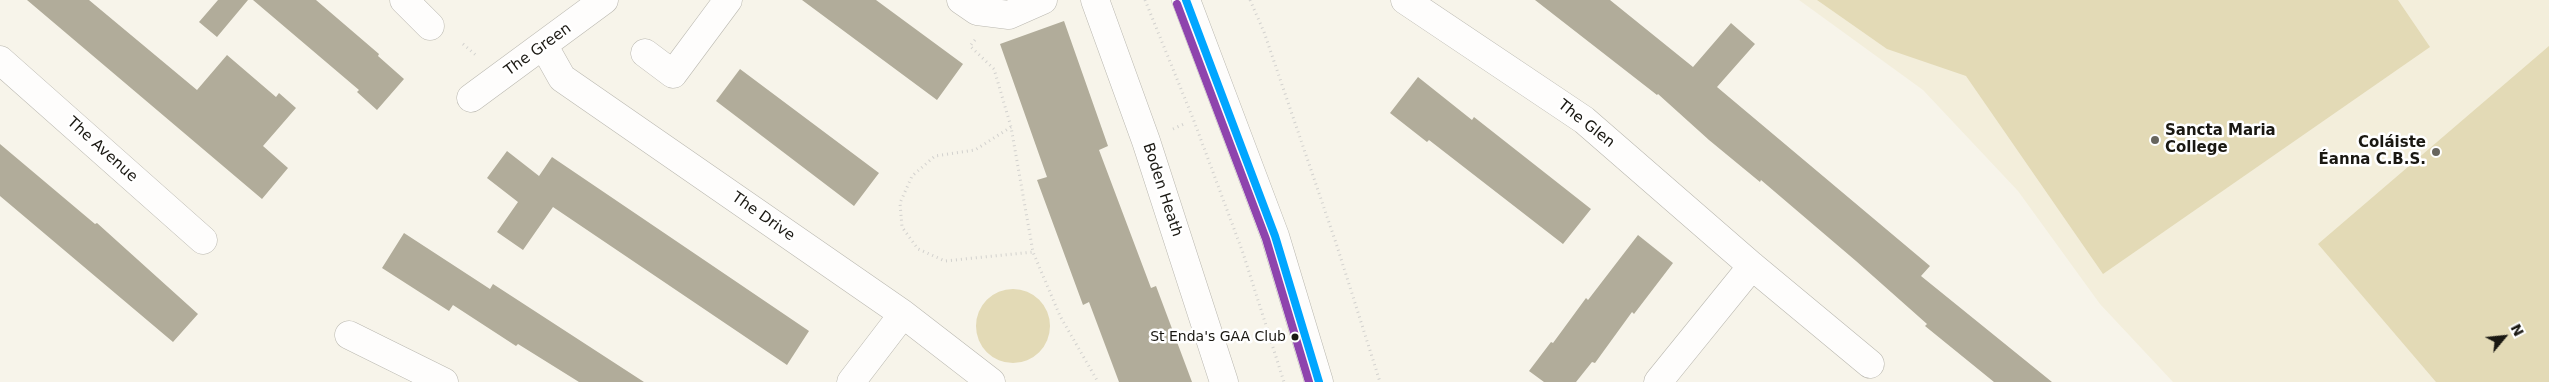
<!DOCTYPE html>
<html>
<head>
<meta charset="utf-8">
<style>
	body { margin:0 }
	#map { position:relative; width:2549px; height:382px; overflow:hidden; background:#f7f4ea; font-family:"DejaVu Sans",sans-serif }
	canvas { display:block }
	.north { position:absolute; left:2479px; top:312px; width:50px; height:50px; -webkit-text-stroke:4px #fff; paint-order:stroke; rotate:62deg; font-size:14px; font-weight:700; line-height:20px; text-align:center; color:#1a1812 }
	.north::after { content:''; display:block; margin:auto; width:18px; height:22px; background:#1a1812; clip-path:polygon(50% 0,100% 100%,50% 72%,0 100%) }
</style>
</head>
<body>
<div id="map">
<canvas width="2549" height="382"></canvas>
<div class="north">N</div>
</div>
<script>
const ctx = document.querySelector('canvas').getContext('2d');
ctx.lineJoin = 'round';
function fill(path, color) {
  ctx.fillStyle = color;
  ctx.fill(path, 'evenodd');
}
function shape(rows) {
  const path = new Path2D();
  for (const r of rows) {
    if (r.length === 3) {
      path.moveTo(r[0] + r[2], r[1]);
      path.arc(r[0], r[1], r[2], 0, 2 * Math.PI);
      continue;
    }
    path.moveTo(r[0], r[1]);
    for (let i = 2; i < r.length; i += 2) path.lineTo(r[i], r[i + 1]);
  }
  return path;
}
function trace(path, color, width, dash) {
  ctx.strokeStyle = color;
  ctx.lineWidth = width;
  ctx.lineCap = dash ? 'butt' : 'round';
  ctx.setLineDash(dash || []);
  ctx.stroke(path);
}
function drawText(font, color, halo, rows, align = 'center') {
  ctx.font = font + ' "DejaVu Sans",sans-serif';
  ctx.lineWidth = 5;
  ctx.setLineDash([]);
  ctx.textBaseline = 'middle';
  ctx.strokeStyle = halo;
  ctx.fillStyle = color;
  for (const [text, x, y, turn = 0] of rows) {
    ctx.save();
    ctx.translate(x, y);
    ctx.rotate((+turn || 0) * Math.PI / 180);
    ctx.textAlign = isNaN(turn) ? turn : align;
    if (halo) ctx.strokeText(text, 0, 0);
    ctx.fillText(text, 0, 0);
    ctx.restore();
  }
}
fill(shape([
	[1799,0,2549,0,2549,382,2173,382,2100,304,2018,191,1923,90]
]), '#f3eedb');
fill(shape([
	[1817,0,2398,0,2430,47,2103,274,1966,76,1887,49],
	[2549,46,2549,382,2436,382,2318,244],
	[1013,326,37]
]), '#e3dab6');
fill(shape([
	[27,0,89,0,197,90,227,55,276,97,279,93,296,108,263,146,288,168,262,199],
	[218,0,248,0,217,37,199,22],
	[253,0,316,0,379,54,378,56,404,79,377,110,357,92,359,90],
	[802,0,876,0,963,64,937,100],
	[1535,0,1610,0,1693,67,1731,23,1755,44,1717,87,1930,266,1921,276,2052,382,1994,382,1925,326,1927,324,1856,261,1761,180,1760,182,1709,140,1658,94,1657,95],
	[1064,21,1108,146,1099,150,1151,288,1156,286,1192,382,1119,382,1089,302,1083,305,1037,180,1047,177,1000,44],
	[740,69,879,173,854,206,716,101],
	[1418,77,1472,120,1474,117,1591,209,1563,244,1429,140,1427,142,1390,113],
	[0,144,95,224,97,223,198,314,173,342,0,196],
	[507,151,539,176,552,157,809,331,787,365,553,207,523,250,497,232,518,202,487,178],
	[404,233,490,289,493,284,644,382,579,382,518,344,516,346,453,305,449,311,382,268],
	[1638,235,1673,263,1634,314,1632,312,1595,363,1592,362,1576,382,1544,382,1529,371,1551,342,1553,343,1586,298,1588,300]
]), '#b1ac9a');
const minor = shape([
	[404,0,430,26],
	[961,0,977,11,1009,15,1043,0],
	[1095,0,1146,141,1224,382],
	[1405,0,1584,120,1752,266,1870,364],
	[544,46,562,78,903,314,991,382],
	[645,53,673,74,728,0],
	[0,60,203,240],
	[471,98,604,0],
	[349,335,444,382],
	[851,382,903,314],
	[1658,382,1752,266]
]);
const major = shape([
	[1186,0,1275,236,1319,382]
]);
trace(minor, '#b9b7af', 29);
trace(major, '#b9b7af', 29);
trace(shape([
	[1145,0,1194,121,1243,253,1284,382],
	[1250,0,1264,32,1336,243,1380,382],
	[975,40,970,46,994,69,1011,127,1033,252,1060,316,1098,382],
	[463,44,478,57],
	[1011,127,975,150,935,156,912,176,900,203,902,227,918,249,945,261,1033,252],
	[1173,129,1186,123]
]), '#d2d1ce', 3, [1, 4]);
trace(minor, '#fefdfc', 28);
trace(major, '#fefdfc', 28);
trace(shape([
	[1186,0,1275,236,1319,382]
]), '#00a6ff', 8);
trace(shape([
	[1177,4,1266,239,1309,382]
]), '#8e44ad', 8);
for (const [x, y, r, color] of [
	[2155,140,5,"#67655e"],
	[2436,152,5,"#67655e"],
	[1295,337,4.5,"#1a1812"]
]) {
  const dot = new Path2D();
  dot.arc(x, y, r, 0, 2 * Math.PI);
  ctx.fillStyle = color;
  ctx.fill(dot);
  trace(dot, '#fff', 2);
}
drawText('14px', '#1a1812', '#fff', [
	["St Enda's GAA Club",1286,337]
], 'right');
drawText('15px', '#1a1812', '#fff', [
	["The Green",538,50,-36],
	["The Glen",1586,124,38],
	["The Avenue",102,150,42],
	["Boden Heath",1162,190,72],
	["The Drive",763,217,35]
]);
drawText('bold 15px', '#1a1812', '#fff', [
	["Sancta Maria",2165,131],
	["College",2165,148],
	["Coláiste",2426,143,"right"],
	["Éanna C.B.S.",2426,160,"right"]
], 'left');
</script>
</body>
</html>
